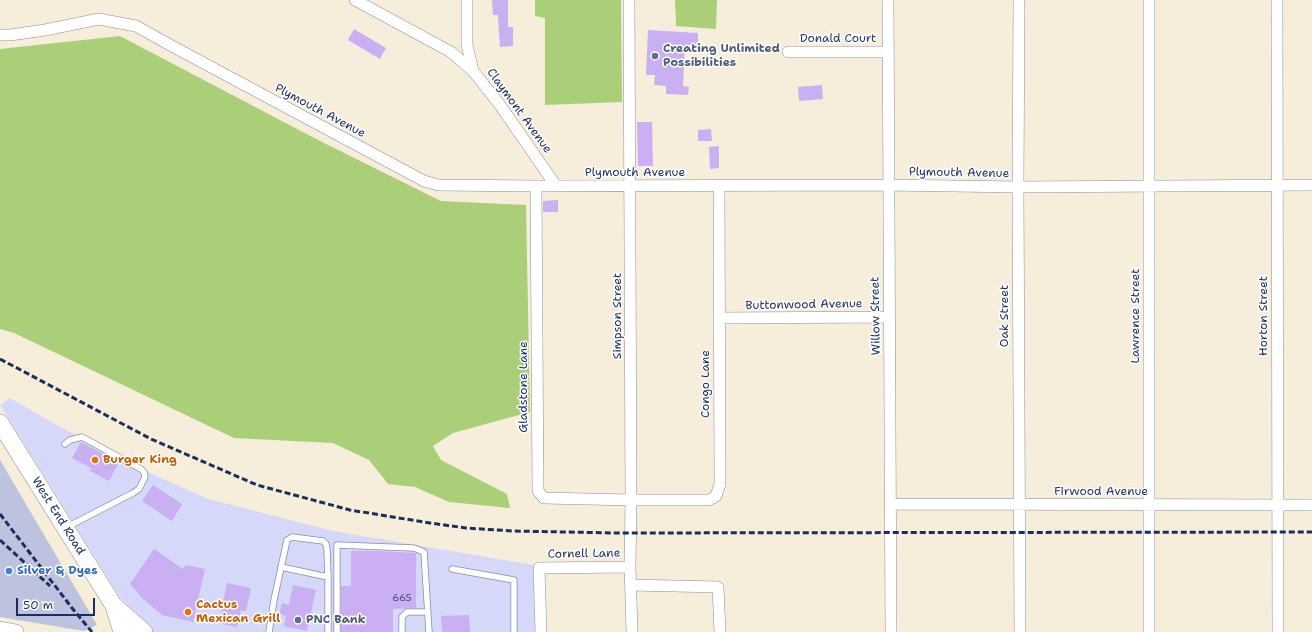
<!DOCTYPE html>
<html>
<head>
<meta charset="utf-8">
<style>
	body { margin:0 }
	#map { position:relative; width:1312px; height:632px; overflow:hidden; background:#f7eddb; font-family:"Shantell Sans",sans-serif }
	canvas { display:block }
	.scale { position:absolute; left:16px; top:598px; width:79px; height:18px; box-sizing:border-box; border:2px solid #1b2f5e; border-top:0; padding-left:5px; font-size:12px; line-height:14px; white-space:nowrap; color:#1b2f5e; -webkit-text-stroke:3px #fff; paint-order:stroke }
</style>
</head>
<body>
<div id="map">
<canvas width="1312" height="632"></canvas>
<div class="scale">50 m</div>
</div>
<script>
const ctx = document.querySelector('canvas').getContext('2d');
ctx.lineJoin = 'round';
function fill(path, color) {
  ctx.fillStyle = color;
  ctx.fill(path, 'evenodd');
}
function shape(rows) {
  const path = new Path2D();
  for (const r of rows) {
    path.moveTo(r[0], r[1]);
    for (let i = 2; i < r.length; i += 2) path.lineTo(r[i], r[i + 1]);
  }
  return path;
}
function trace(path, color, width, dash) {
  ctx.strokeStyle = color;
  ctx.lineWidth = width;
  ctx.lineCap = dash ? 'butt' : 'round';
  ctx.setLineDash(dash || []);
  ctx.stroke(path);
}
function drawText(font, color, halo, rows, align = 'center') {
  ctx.font = font + ' "Shantell Sans",sans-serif';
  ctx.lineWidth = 3;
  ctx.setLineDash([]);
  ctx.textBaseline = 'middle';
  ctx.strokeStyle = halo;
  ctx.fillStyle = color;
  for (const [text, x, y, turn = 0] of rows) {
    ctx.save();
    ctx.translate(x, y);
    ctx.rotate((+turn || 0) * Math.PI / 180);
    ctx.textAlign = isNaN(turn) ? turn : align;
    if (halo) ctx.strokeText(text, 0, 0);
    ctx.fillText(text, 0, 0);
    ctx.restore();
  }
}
fill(shape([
	[10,398,62,428,150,473,208,499,333,531,534,565,535,632,153,632,137,620,118,594,0,405]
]), '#d5d8f9');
fill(shape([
	[0,460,97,625,84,631,0,617]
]), '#bdc3de');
fill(shape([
	[535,0,621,0,622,102,545,105,545,18,535,16],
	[675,0,717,0,716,29,676,26],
	[120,36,318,140,441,201,526,205,530,412,453,433,433,446,441,460,507,494,510,508,449,502,415,487,388,484,369,460,333,443,234,438,14,333,0,329,0,49]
]), '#abcf78');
fill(shape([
	[492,0,508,0,508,27,513,27,513,46,500,47,498,15,493,15],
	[354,29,386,48,380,59,348,40],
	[648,30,698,33,698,46,685,45,683,86,689,87,688,95,666,94,666,86,654,85,655,75,646,75],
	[822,85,823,99,799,101,798,87],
	[637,122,652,122,653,166,638,166],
	[711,129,712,141,698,141,698,130],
	[719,146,719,168,710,169,709,147],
	[558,200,558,212,543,212,543,201],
	[81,442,119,462,109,481,90,471,91,468,72,458],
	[153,485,182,504,172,521,142,501],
	[154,549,183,569,185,565,205,569,193,622,162,615,143,599,130,584],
	[351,551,379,551,416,553,416,608,393,609,393,632,341,632,341,586,351,586],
	[227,583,251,588,246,611,241,610,237,627,219,623],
	[293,585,316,590,307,631,284,626,286,616,279,614,282,603,289,605],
	[469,615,470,632,442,632,441,616]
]), '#caaff2');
const service = shape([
	[65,444,70,440,82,437,141,469,144,472,145,477,139,489,133,493,67,527],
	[281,567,328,577],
	[452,569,514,580,514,632],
	[269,632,274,600,287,540,292,537,323,541,326,544,327,549,328,577,328,632],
	[337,632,337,545,414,548,424,552,429,632],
	[402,632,402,617,407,612,428,612]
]);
const minor = shape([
	[355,0,451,52,473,71],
	[467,0,467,45,473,71,500,105,556,186],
	[629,0,631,500,630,567,632,632],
	[888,0,891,632],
	[1019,0,1018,187,1020,632],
	[1277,0,1278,632],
	[0,35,10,35,45,30,99,19,136,26,170,45,424,181,438,185,536,186,888,185,1018,187,1312,185],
	[788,52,887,52],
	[536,186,538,491,544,498,631,500,709,500,716,496,720,484,719,186],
	[719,318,889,317],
	[891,504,1312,505],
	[631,585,718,587,720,632],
	[541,632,539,568,630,567],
	[1149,632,1149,0]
]);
const secondary = shape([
	[0,629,16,632]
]);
const primary = shape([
	[0,423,114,606,122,632],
	[114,606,144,632]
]);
trace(service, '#898e9c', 7);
trace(minor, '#898e9c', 12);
trace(secondary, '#898e9c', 16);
trace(primary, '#898e9c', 18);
trace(service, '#fff', 5.5);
trace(minor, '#fff', 11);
trace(secondary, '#fff', 15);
trace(primary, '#fff', 17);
trace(shape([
	[0,359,151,439,257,485,350,510,430,523,466,528,513,531,616,533,1312,532],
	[0,514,72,608,92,632],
	[0,540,50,586]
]), '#1b2f5e', 3, [6, 3]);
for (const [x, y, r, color] of [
	[655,56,4,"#5c6f8a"],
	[95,460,4,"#e8710a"],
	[9,571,4,"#3f7fe0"],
	[188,612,4,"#e8710a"],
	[298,620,4,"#5c6f8a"]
]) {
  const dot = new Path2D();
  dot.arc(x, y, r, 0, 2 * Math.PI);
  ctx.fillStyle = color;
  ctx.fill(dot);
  trace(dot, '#fff', 1.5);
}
drawText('10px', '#474f83', null, [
	["665",402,598]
]);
drawText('12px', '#1b2f5e', '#fff', [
	["Donald Court",838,39],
	["Plymouth Avenue",320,111,28],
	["Claymont Avenue",519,111,54],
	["Plymouth Avenue",635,173],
	["Plymouth Avenue",959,173,1],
	["Buttonwood Avenue",804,305,-1],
	["Simpson Street",618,316,-90],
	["Willow Street",876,316,-91],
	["Oak Street",1005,316,-90],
	["Lawrence Street",1136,316,-90],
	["Horton Street",1264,316,-90],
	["Congo Lane",706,384,-90],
	["Gladstone Lane",524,387,-90],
	["Firwood Avenue",1101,492],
	["West End Road",58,516,58],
	["Cornell Lane",584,554,-1]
]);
drawText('bold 12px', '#4e5e75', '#fff', [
	["Creating Unlimited",663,49],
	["Possibilities",663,63],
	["PNC Bank",306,620]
], 'left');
drawText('bold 12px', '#c56008', '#fff', [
	["Burger King",103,460],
	["Cactus",196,605],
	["Mexican Grill",196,619]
], 'left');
drawText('bold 12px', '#366cbe', '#fff', [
	["Silver & Dyes",17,571]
], 'left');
</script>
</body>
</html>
